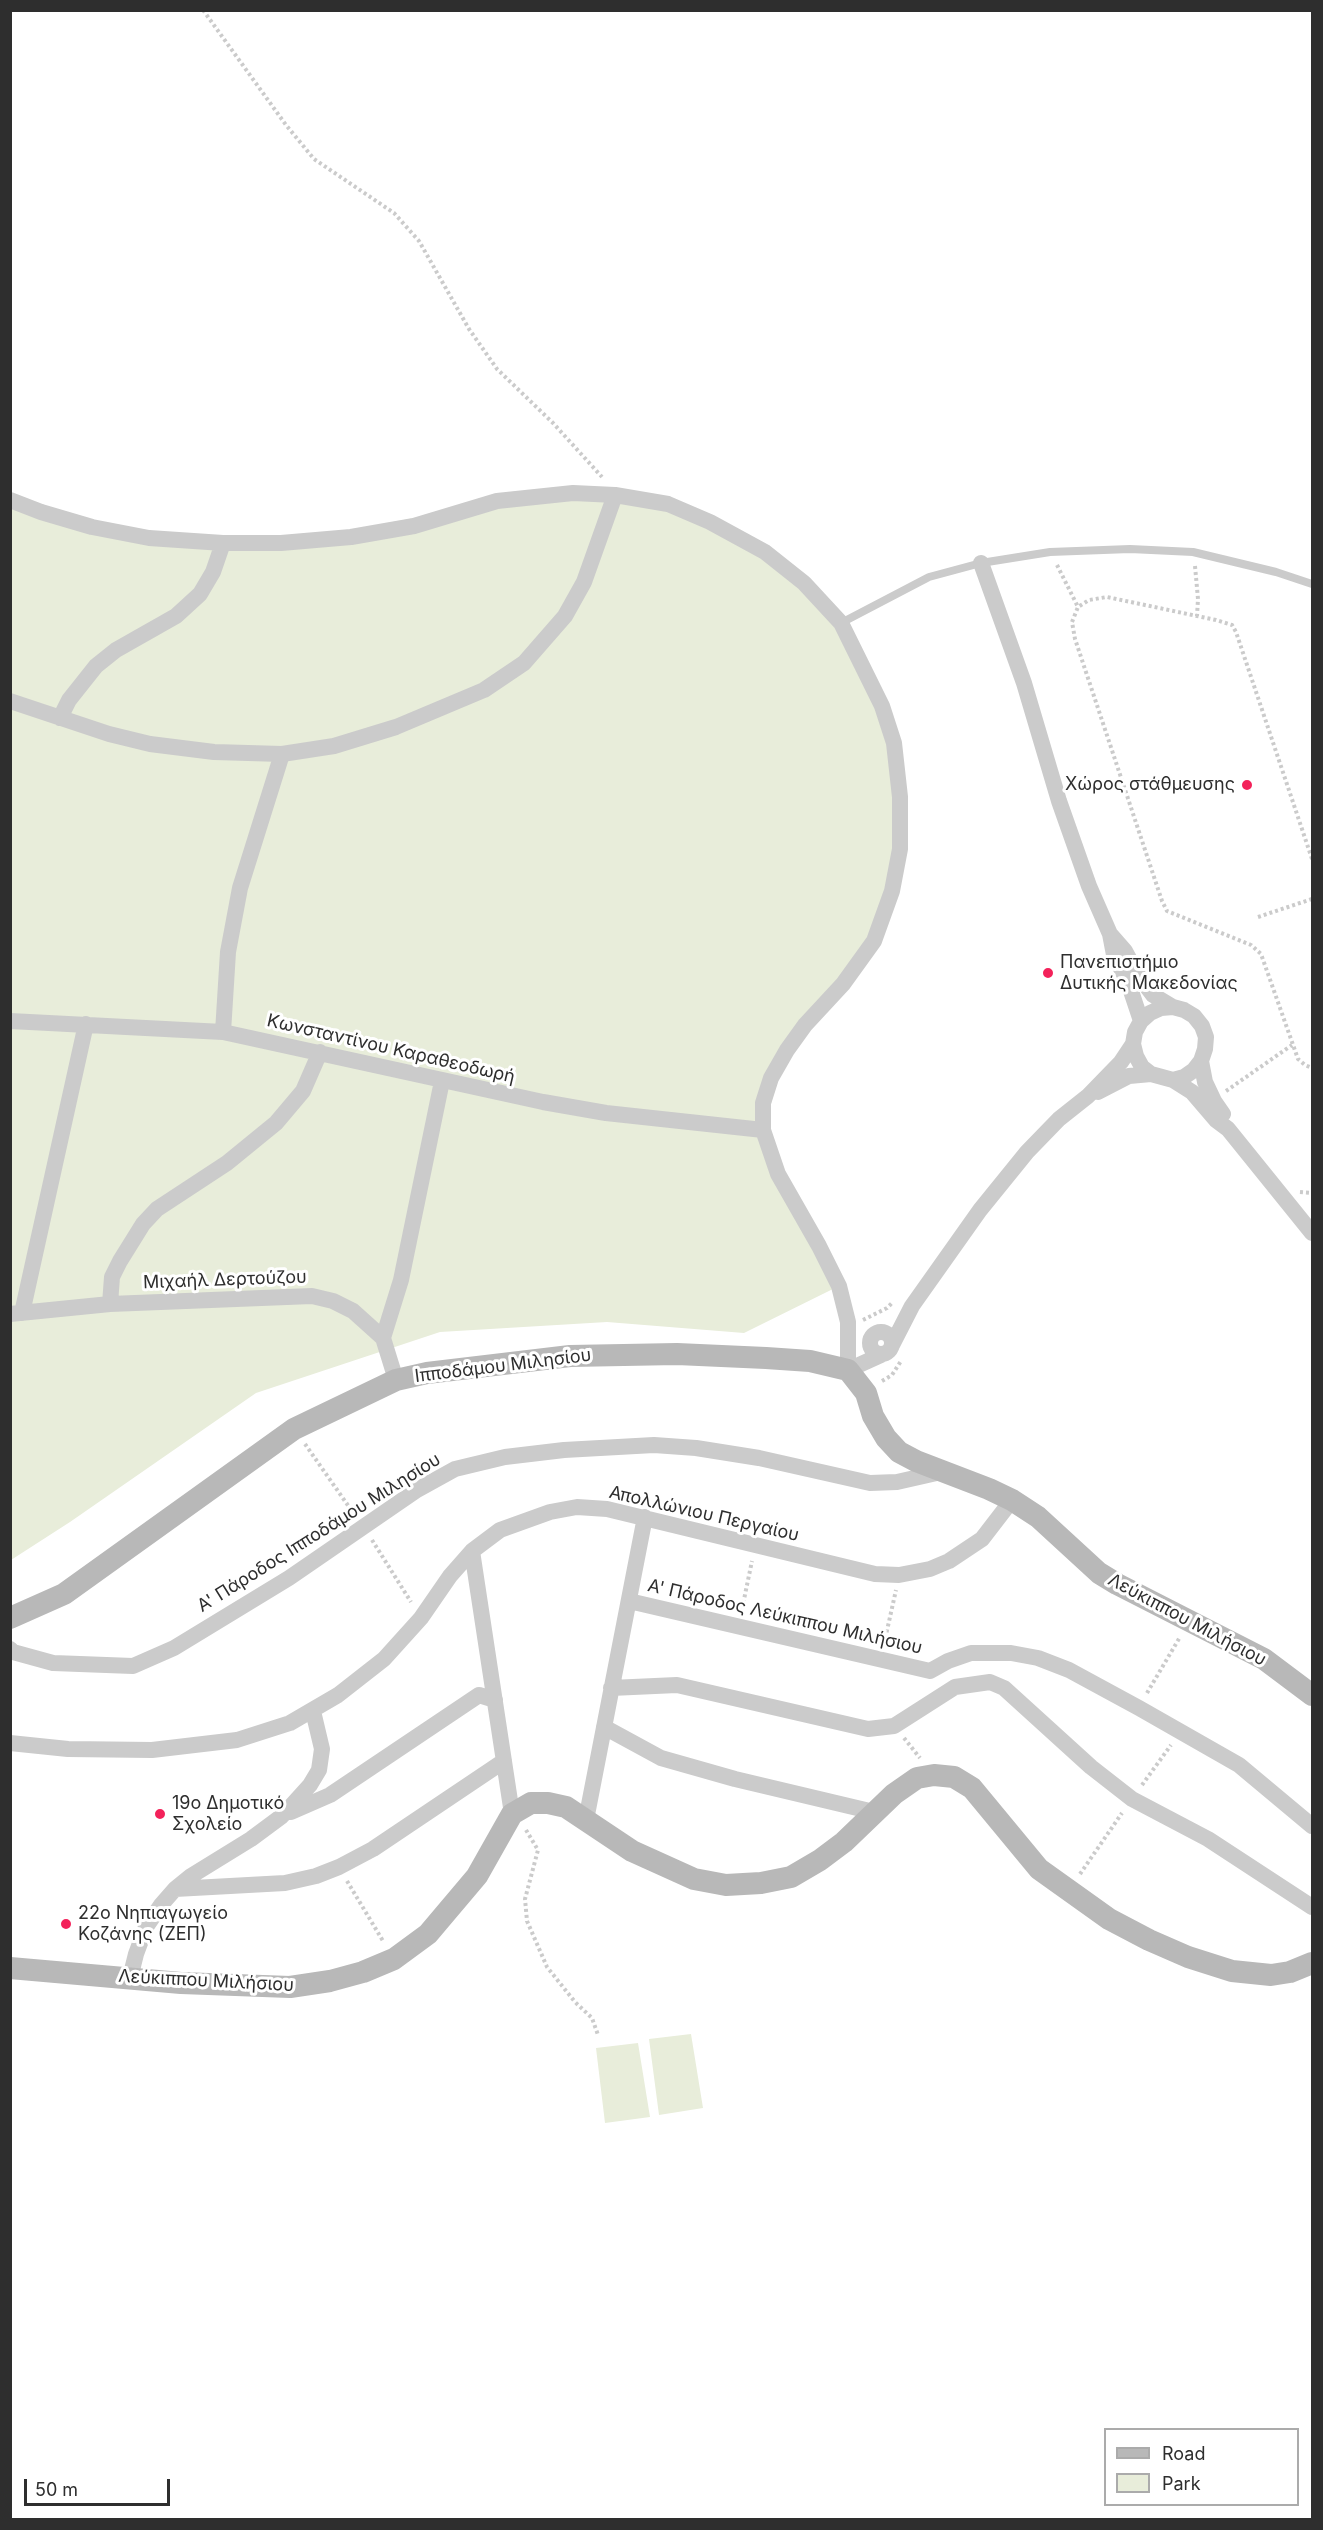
<!DOCTYPE html>
<html>
<head>
<meta charset="utf-8">
<style>
	body { margin:0 }
	#map { position:relative; width:1323px; height:2530px; overflow:hidden; background:#fff; font-family:Inter,sans-serif }
	canvas { display:block }
	.frame { position:absolute; inset:0; border:12px solid #2e2e2e; pointer-events:none }
	.legend { position:absolute; left:1104px; top:2428px; width:195px; height:78px; box-sizing:border-box; background:#fff; border:2px solid #ababab; margin:0; padding:8px 10px; list-style:none; font-size:18px; color:#2e2e2e }
	.legend li { display:flex; align-items:center; gap:12px; height:30px }
	.legend b { width:30px; border:2px solid #ababab }
	.scale { position:absolute; left:24px; top:2479px; width:146px; height:27px; box-sizing:border-box; border:3px solid #2e2e2e; border-top:0; padding-left:8px; font-size:18px; line-height:21px; white-space:nowrap; color:#2e2e2e; -webkit-text-stroke:4px #fff; paint-order:stroke }
</style>
</head>
<body>
<div id="map">
<canvas width="1323" height="2530"></canvas>
<div class="frame"></div>
<ul class="legend">
<li><b style="height:8px;background:#b8b8b8"></b>Road</li>
<li><b style="height:16px;background:#e8edda"></b>Park</li>
</ul>
<div class="scale">50 m</div>
</div>
<script>
const ctx = document.querySelector('canvas').getContext('2d');
ctx.lineJoin = 'round';
function fill(path, color) {
  ctx.fillStyle = color;
  ctx.fill(path, 'evenodd');
}
function shape(rows) {
  const path = new Path2D();
  for (const r of rows) {
    if (r.length === 3) {
      path.moveTo(r[0] + r[2], r[1]);
      path.arc(r[0], r[1], r[2], 0, 2 * Math.PI);
      continue;
    }
    path.moveTo(r[0], r[1]);
    for (let i = 2; i < r.length; i += 2) path.lineTo(r[i], r[i + 1]);
  }
  return path;
}
function trace(path, color, width, dash) {
  ctx.strokeStyle = color;
  ctx.lineWidth = width;
  ctx.lineCap = dash ? 'butt' : 'round';
  ctx.setLineDash(dash || []);
  ctx.stroke(path);
}
function drawText(font, color, halo, rows, align = 'center') {
  ctx.font = font + ' Inter,sans-serif';
  ctx.lineWidth = 6;
  ctx.setLineDash([]);
  ctx.textBaseline = 'middle';
  ctx.strokeStyle = halo;
  ctx.fillStyle = color;
  for (const [text, x, y, turn = 0] of rows) {
    ctx.save();
    ctx.translate(x, y);
    ctx.rotate((+turn || 0) * Math.PI / 180);
    ctx.textAlign = isNaN(turn) ? turn : align;
    if (halo) ctx.strokeText(text, 0, 0);
    ctx.fillText(text, 0, 0);
    ctx.restore();
  }
}
fill(shape([
	[531,496,668,504,738,536,841,623,882,706,900,849,874,941,787,1050,763,1130,839,1286,744,1333,607,1322,440,1332,256,1393,70,1522,11,1560,11,500,92,527,281,543],
	[691,2034,703,2108,659,2115,649,2039],
	[638,2043,650,2117,605,2123,596,2048]
]), '#e8edda');
trace(shape([
	[203,10,286,125,314,159,394,213,419,241,469,329,497,369,553,423,602,477],
	[1057,565,1078,607],
	[1195,566,1198,599,1197,616],
	[1312,859,1236,632,1232,625,1216,620,1107,597,1089,600,1078,607,1072,622,1075,639,1162,901,1167,911,1251,945,1261,954,1298,1059,1305,1065,1312,1068],
	[1258,917,1312,899],
	[1226,1091,1292,1045],
	[1300,1192,1312,1193],
	[863,1320,887,1308,892,1303],
	[882,1381,892,1375,901,1361],
	[305,1444,354,1514],
	[372,1540,411,1602],
	[742,1609,752,1561],
	[884,1644,896,1590],
	[1147,1693,1180,1637],
	[904,1738,920,1758],
	[1142,1785,1171,1745],
	[526,1830,538,1850,525,1899,527,1921,547,1967,575,2002,592,2018,598,2035],
	[1080,1874,1122,1813],
	[347,1881,383,1941]
]), '#cbcbcb', 4, [3, 3]);
trace(shape([
	[841,623,929,577,981,563,1050,552,1130,549,1193,552,1276,572,1312,584]
]), '#cbcbcb', 8);
trace(shape([
	[10,500,41,512,92,527,149,538,223,543,281,543,351,537,414,526,497,501,573,493,615,495,668,504,710,522,765,552,804,583,841,623,882,706,894,743,900,797,900,849,892,891,874,941,843,984,805,1025,787,1050,771,1078,763,1103,763,1130,778,1174,819,1246,839,1286,848,1322,848,1370],
	[981,563,1024,683,1059,801,1089,886,1110,934,1114,955,1128,982,1141,1021],
	[10,701,109,734,150,744,214,752,282,754,334,746,396,727,484,690,524,663,565,616,584,582,615,495],
	[60,718,69,700,96,666,116,650,176,616,200,594,213,572,223,543],
	[1111,935,1125,951,1138,975,1153,995,1173,1007],
	[10,1021,223,1032,543,1102,606,1113,763,1130],
	[223,1032,228,952,240,888,282,754],
	[1201,1061,1205,1082,1214,1101,1223,1114],
	[1173,1080,1192,1092,1216,1120,1228,1129,1312,1233],
	[1098,1092,1129,1076,1151,1074,1173,1080,1184,1077,1194,1070,1201,1061,1205,1049,1206,1037,1202,1026,1194,1016,1184,1010,1173,1007,1161,1008,1150,1013,1141,1021,1135,1032,1133,1044,1136,1056,1142,1067,1151,1074],
	[110,1304,112,1277,120,1261,143,1224,157,1209,227,1163,276,1123,303,1091,320,1052],
	[22,1313,86,1024],
	[10,1314,110,1304,312,1296,333,1301,353,1311,383,1338,396,1380],
	[881,1343,11],
	[383,1338,401,1280,442,1081],
	[892,1345,912,1306,980,1210,1027,1152,1059,1119,1088,1096,1121,1062,1133,1044],
	[848,1370,881,1355],
	[472,1551,512,1814],
	[629,1601,930,1671,948,1661,971,1653,1011,1653,1038,1658,1069,1670,1139,1708,1239,1765,1312,1826],
	[10,1649,13,1652,53,1663,133,1666,174,1648,289,1578,417,1490,455,1469,505,1457,564,1450,654,1445,696,1448,759,1458,870,1483,897,1482,941,1472],
	[611,1688,677,1685,868,1729,894,1726,955,1687,990,1682,1004,1688,1091,1767,1132,1799,1208,1839,1312,1907],
	[604,1727,661,1758,735,1779,874,1812],
	[10,1743,68,1749,152,1750,237,1740,290,1723,338,1695,384,1659,421,1618,450,1576,472,1551,500,1530,550,1512,577,1507,607,1509,846,1567,875,1574,899,1575,930,1569,949,1561,982,1539,1012,1500],
	[291,1812,330,1795,479,1695,495,1700],
	[586,1820,645,1517],
	[175,1889,285,1883,316,1876,339,1867,373,1849,504,1761],
	[130,1978,136,1954,146,1927,161,1905,175,1889,191,1876,251,1839,282,1816,310,1785,319,1770,322,1749,313,1711]
]), '#cbcbcb', 16);
trace(shape([
	[10,1618,64,1594,294,1429,396,1380,427,1373,570,1356,677,1354,766,1358,810,1361,848,1370,866,1393,873,1416,886,1438,899,1452,916,1461,989,1489,1012,1500,1038,1517,1099,1573,1117,1584,1264,1659,1312,1695],
	[10,1968,181,1983,290,1987,330,1981,363,1972,394,1959,428,1934,477,1876,512,1814,531,1803,548,1803,566,1807,632,1851,694,1879,726,1885,761,1883,791,1877,820,1860,844,1842,894,1794,917,1778,934,1775,954,1777,972,1788,1039,1869,1109,1919,1149,1940,1188,1957,1232,1971,1271,1975,1290,1972,1312,1963]
]), '#b8b8b8', 22);
for (const [x, y, r, color] of [
	[1247,785,6,"#f3225a"],
	[1048,973,6,"#f3225a"],
	[160,1814,6,"#f3225a"],
	[66,1924,6,"#f3225a"]
]) {
  const dot = new Path2D();
  dot.arc(x, y, r, 0, 2 * Math.PI);
  ctx.fillStyle = color;
  ctx.fill(dot);
  trace(dot, '#fff', 2);
}
drawText('18px', '#2e2e2e', '#fff', [
	["Χώρος στάθμευσης",1235,785,"right"],
	["Πανεπιστήμιο",1060,963],
	["Δυτικής Μακεδονίας",1060,984],
	["19ο Δημοτικό",172,1804],
	["Σχολείο",172,1825],
	["22ο Νηπιαγωγείο",78,1914],
	["Κοζάνης (ΖΕΠ)",78,1935]
], 'left');
drawText('18px', '#2e2e2e', '#fff', [
	["Κωνσταντίνου Καραθεοδωρή",391,1049,13],
	["Μιχαήλ Δερτούζου",225,1280,-2],
	["Ιπποδάμου Μιλησίου",503,1366,-7],
	["Απολλώνιου Περγαίου",704,1514,13],
	["Α' Πάροδος Ιπποδάμου Μιλησίου",319,1533,-32],
	["Α' Πάροδος Λεύκιππου Μιλήσιου",785,1617,13],
	["Λεύκιππου Μιλήσιου",1187,1620,28],
	["Λεύκιππου Μιλήσιου",206,1981,3]
]);
</script>
</body>
</html>
